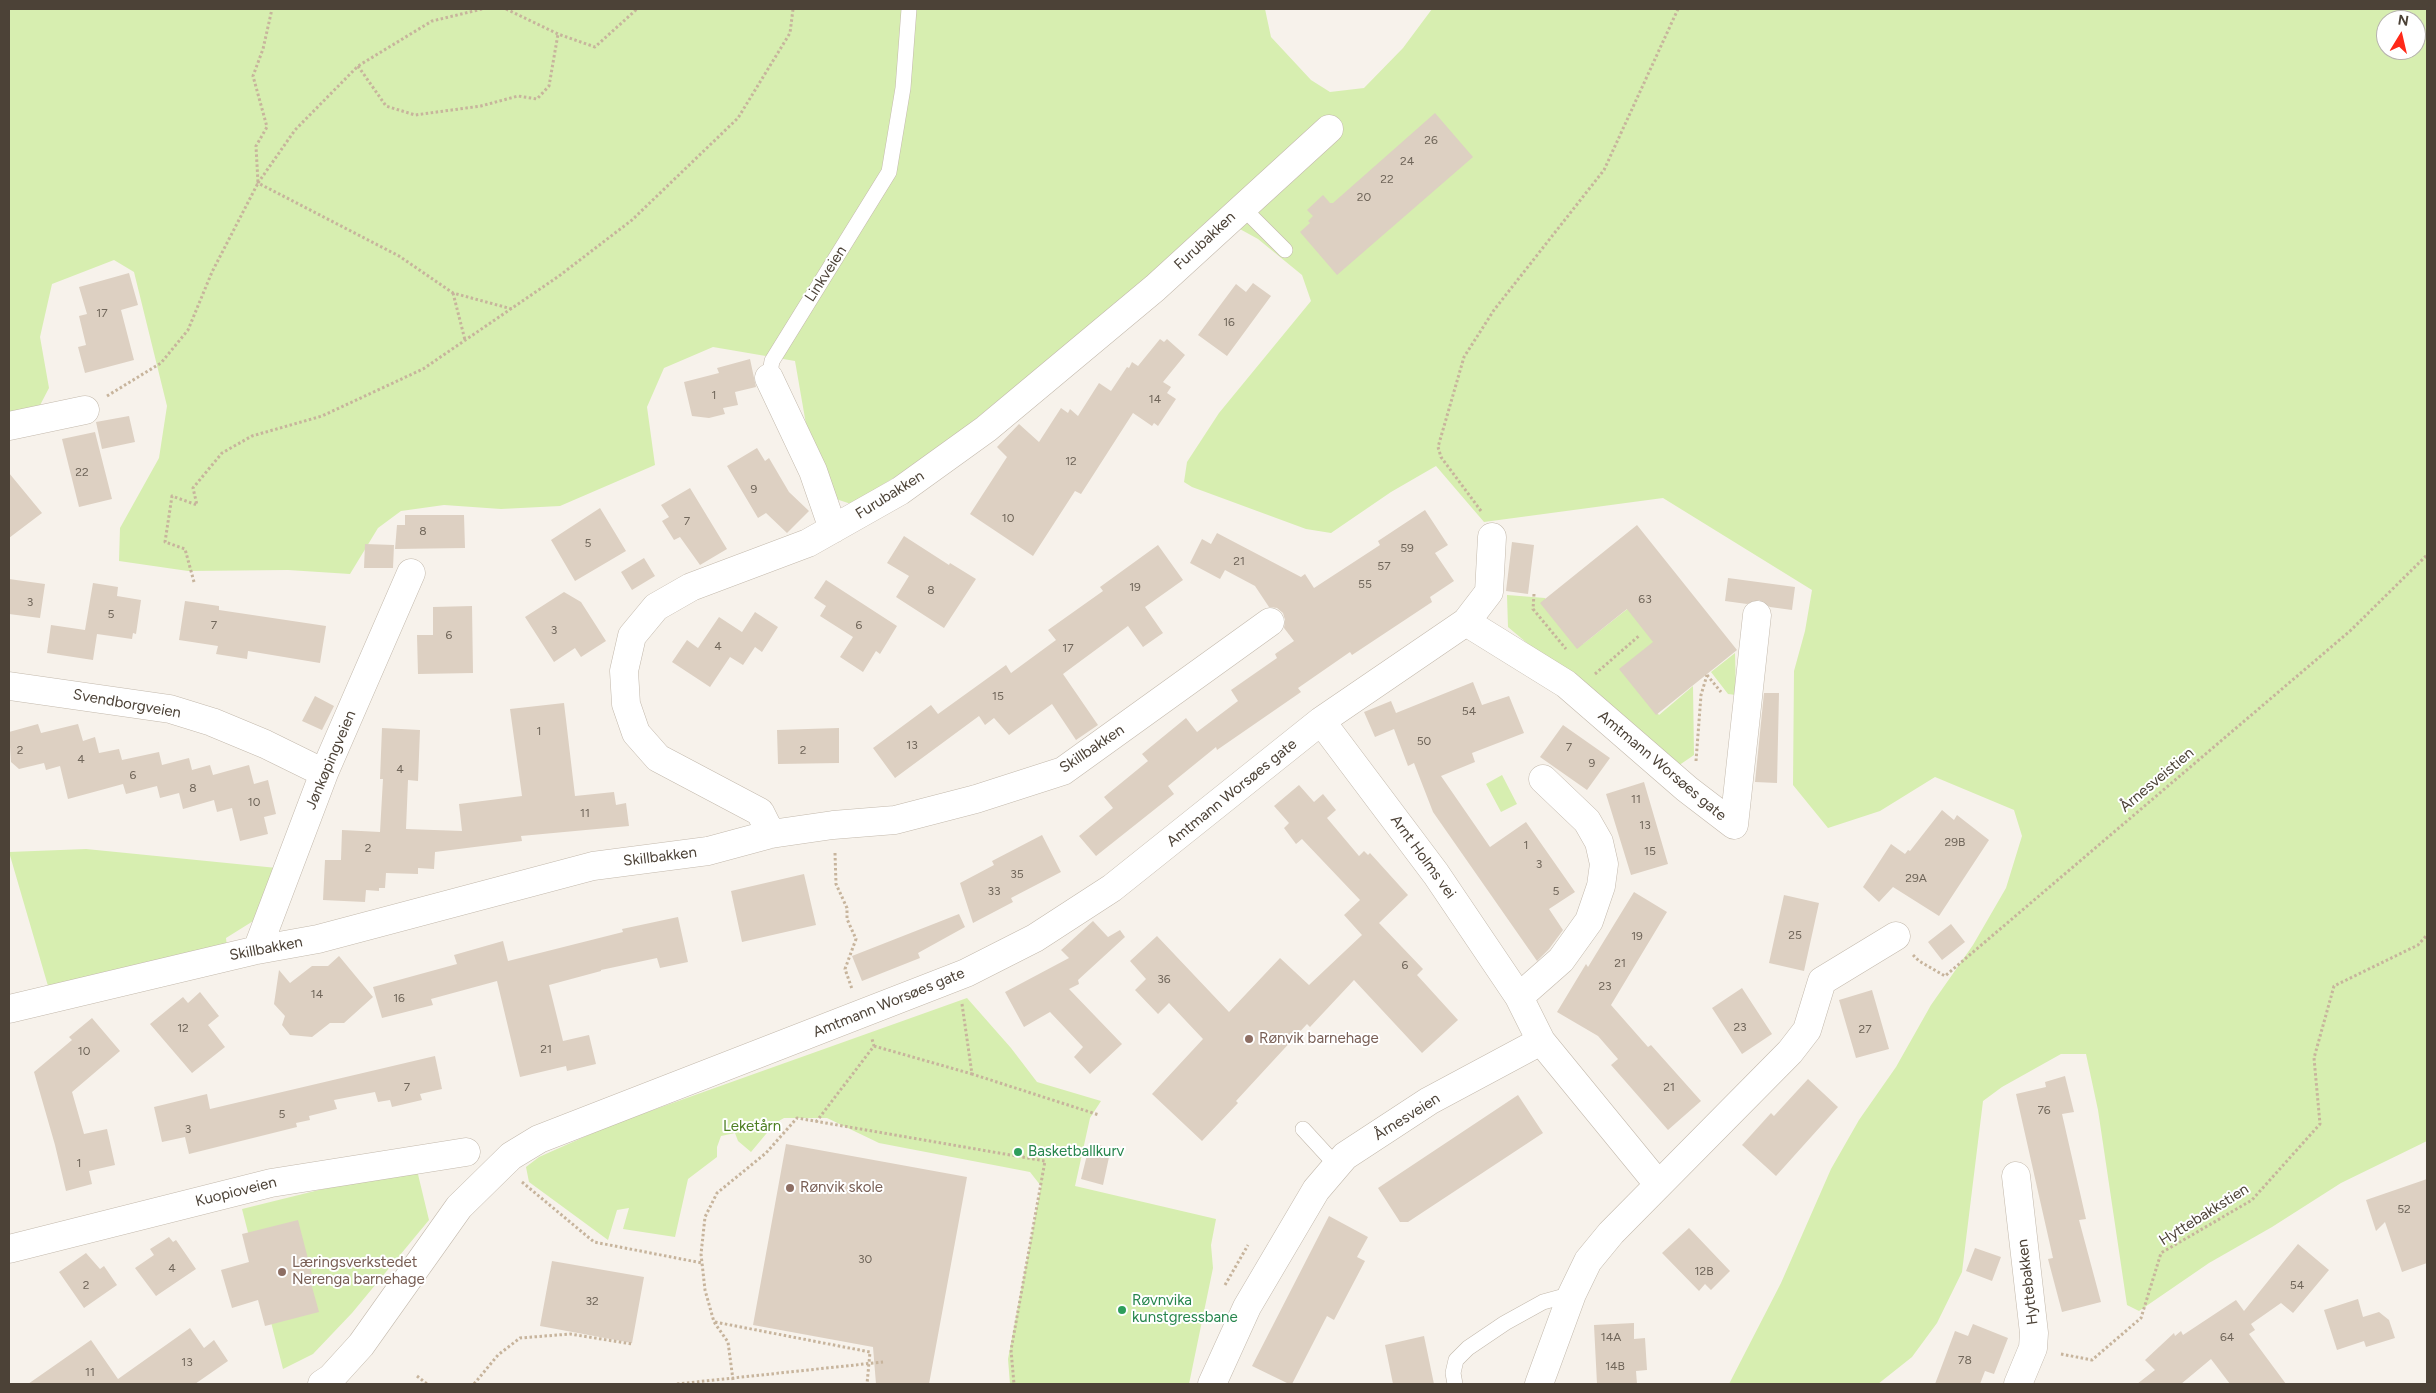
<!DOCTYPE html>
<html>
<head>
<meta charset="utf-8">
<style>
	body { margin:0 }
	#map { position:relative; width:2436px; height:1393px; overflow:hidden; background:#f7f2eb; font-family:Figtree,sans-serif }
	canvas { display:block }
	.frame { position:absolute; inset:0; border:10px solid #4c4237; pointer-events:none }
	.north { position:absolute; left:2376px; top:10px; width:50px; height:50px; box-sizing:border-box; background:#fff; border:1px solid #b7b3af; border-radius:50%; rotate:9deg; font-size:14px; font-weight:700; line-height:20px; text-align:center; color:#4c4237 }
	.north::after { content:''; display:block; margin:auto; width:18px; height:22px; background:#ff2919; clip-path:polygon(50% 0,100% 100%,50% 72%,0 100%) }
</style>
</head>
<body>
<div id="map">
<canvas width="2436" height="1393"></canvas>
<div class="frame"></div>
<div class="north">N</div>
</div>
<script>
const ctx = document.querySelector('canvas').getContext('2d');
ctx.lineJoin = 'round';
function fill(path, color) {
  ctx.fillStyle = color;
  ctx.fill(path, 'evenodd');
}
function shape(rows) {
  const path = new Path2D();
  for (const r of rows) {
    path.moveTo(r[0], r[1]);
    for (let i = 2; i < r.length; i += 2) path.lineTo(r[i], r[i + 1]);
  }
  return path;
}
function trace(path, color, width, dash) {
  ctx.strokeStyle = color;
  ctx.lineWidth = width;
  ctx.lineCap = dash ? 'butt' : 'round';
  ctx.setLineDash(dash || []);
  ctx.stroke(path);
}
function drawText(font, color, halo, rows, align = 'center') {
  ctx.font = font + ' Figtree,sans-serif';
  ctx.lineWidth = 4;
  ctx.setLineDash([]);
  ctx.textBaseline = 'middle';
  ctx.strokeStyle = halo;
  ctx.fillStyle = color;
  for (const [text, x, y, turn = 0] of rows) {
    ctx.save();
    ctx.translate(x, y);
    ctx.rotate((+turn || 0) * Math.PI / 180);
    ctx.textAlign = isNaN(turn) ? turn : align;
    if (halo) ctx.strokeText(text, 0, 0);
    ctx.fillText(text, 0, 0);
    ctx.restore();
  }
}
fill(shape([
	[9,9,1265,9,1271,37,1311,80,1330,92,1364,88,1403,48,1432,9,2427,9,2427,1141,2341,1183,2272,1227,2209,1263,2139,1311,2127,1305,2098,1110,2086,1054,2061,1054,2002,1087,1983,1101,1962,1272,1937,1323,1912,1357,1878,1384,1729,1384,1781,1283,1831,1169,1859,1120,1896,1067,1931,1005,1973,945,2006,888,2022,836,2014,810,1935,777,1880,811,1828,828,1793,785,1794,671,1805,631,1812,590,1663,498,1484,522,1436,466,1391,492,1331,533,1306,529,1192,487,1184,482,1187,462,1219,413,1311,301,1302,275,1258,239,1238,228,1038,368,967,426,900,474,851,504,836,499,807,430,795,361,713,347,664,368,647,407,655,465,560,506,501,509,444,505,401,511,378,528,350,574,288,570,188,571,119,561,120,528,159,458,167,406,134,272,114,260,52,284,40,337,49,388,37,411,9,417],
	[2386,20,2416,20,2416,50,2386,50],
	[1507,595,1545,598,1583,644,1635,603,1662,637,1623,669,1659,715,1693,686,1694,755,1675,768,1508,627],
	[1735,653,1736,695,1728,694,1711,672],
	[1502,775,1517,804,1501,812,1486,784],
	[86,849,277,868,258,918,226,938,228,957,48,986,9,852],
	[967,998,1011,1048,1037,1082,1101,1101,1090,1118,1075,1186,1216,1219,1211,1245,1213,1268,1189,1384,1010,1384,1008,1359,1041,1186,1030,1172,879,1143,827,1118,784,1118,770,1126,771,1128,751,1152,738,1141,735,1133,721,1136,717,1147,717,1157,688,1179,675,1237,623,1229,629,1208,617,1210,608,1240,529,1182,526,1167,539,1157,611,1125],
	[416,1166,429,1220,352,1313,313,1354,283,1369,242,1209]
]), '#d7eeb0');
fill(shape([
	[1435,113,1473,157,1337,275,1300,232,1310,223,1308,221,1313,216,1307,210,1323,195,1330,203,1333,203],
	[129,273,138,305,121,310,134,360,85,373,78,347,86,345,79,316,87,314,79,287],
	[1253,283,1271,296,1227,356,1198,335,1236,284,1246,292],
	[1160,339,1164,342,1167,339,1185,355,1163,382,1171,387,1167,393,1176,399,1158,426,1154,423,1152,426,1133,413,1081,494,1075,491,1033,556,970,514,1007,457,997,447,1019,424,1039,442,1061,408,1068,413,1070,409,1078,416,1099,383,1111,391,1127,367,1129,368,1132,362,1138,366],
	[750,359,756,387,735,392,738,405,723,408,725,414,709,418,692,416,684,382,719,373,717,368],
	[129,416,135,442,102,449,96,422],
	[95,432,112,499,79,507,62,439],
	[757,448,765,461,769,458,789,492,809,511,787,533,766,513,758,518,727,466],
	[9,473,42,513,9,538],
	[690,488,727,549,700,565,680,537,674,540,662,521,669,517,661,505],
	[600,508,626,551,575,581,551,540],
	[1425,510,1448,545,1435,553,1454,581,1430,597,1432,602,1352,655,1350,652,1298,688,1301,692,1217,750,1216,747,1168,786,1174,794,1096,856,1079,836,1113,808,1104,797,1148,761,1142,754,1186,718,1197,732,1238,701,1231,690,1277,658,1275,654,1294,641,1284,628,1285,620,1283,613,1277,608,1269,607,1255,586,1225,570,1220,579,1190,563,1202,539,1211,544,1217,533,1301,577,1305,574,1314,588,1380,545,1378,541],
	[405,515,464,515,465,548,395,549,397,525,405,525],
	[1637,525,1737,650,1656,715,1619,669,1653,642,1627,609,1577,649,1540,603],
	[904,536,949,565,950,563,976,579,944,628,896,597,909,576,887,563],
	[1512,542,1534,545,1528,594,1506,591],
	[365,544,394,545,393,568,364,568],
	[1158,545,1183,580,1145,607,1163,633,1143,647,1128,626,1063,674,1098,725,1076,740,1052,704,1009,735,994,718,985,725,979,716,895,778,873,748,931,705,938,714,1006,665,1011,673,1056,640,1048,630,1103,591,1100,587],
	[644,558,655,576,632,590,621,572],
	[1728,578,1795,587,1792,610,1770,607,1759,600,1747,604,1725,601],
	[9,579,45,584,40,618,9,614],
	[826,580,897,626,880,654,876,651,863,672,840,657,853,637,820,616,826,606,814,598],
	[93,583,118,587,117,596,141,600,136,634,133,633,132,639,97,634,93,660,47,653,51,625,85,630],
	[564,592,581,602,606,641,581,657,575,648,554,662,525,617],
	[185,601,219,606,219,610,326,626,320,663,248,651,247,659,216,654,218,646,179,640],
	[472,606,473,673,418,674,417,635,433,635,433,607],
	[755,612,778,627,762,652,755,647,743,665,730,657,710,687,672,662,687,640,698,648,719,617,742,632],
	[1473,682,1482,705,1509,696,1524,733,1472,753,1475,762,1441,776,1490,847,1526,822,1575,892,1549,909,1563,930,1549,949,1537,961,1433,812,1414,763,1408,766,1394,729,1375,737,1364,712,1391,701,1396,713],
	[1764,693,1779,693,1777,783,1755,782],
	[315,696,334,706,322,730,302,721],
	[564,703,575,796,614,792,616,805,626,803,629,826,521,836,522,841,435,852,434,869,418,868,418,874,386,873,385,888,379,888,379,891,366,890,365,902,323,900,325,860,341,860,342,830,380,832,383,779,380,779,382,728,420,730,418,781,408,780,406,829,462,831,459,804,522,796,510,709],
	[38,724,41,733,78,724,83,741,95,737,99,753,119,749,122,760,159,752,162,765,189,758,192,770,210,765,213,775,249,765,254,784,268,780,276,814,264,817,268,834,240,841,232,808,217,812,214,800,183,809,179,793,160,798,157,786,126,794,123,784,68,799,60,766,46,770,44,763,19,769,11,762,9,732],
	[1563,725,1610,758,1587,790,1540,757],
	[839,728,839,763,778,764,777,730],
	[1644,782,1668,864,1631,875,1606,794],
	[1299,785,1314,802,1323,794,1336,810,1327,818,1359,856,1364,851,1368,855,1370,853,1408,895,1379,923,1423,969,1417,975,1458,1020,1422,1053,1354,980,1310,1027,1307,1024,1236,1101,1238,1103,1202,1141,1152,1094,1203,1039,1169,1003,1158,1014,1135,990,1146,979,1130,961,1157,936,1229,1012,1280,958,1309,985,1362,935,1344,915,1360,900,1302,839,1296,844,1284,828,1289,823,1274,806],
	[1942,810,1954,820,1957,815,1989,840,1939,916,1893,887,1879,902,1863,887,1891,844,1905,854,1908,850,1910,851],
	[1042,835,1061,872,1011,898,1013,902,973,923,960,883,994,865,992,861],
	[804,874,816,925,742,942,731,891],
	[1634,892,1667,912,1611,1005,1648,1047,1651,1045,1701,1101,1668,1130,1611,1065,1618,1059,1598,1036,1557,1012,1586,964,1588,967],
	[1784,895,1819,903,1804,971,1769,963],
	[959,914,965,927,918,953,920,958,862,981,852,956],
	[678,917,688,962,660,968,657,958,601,970,601,971,549,985,563,1041,589,1035,596,1064,567,1071,566,1066,520,1077,497,981,431,999,433,1005,382,1018,373,987,457,964,454,955,503,941,508,961,623,932,622,929],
	[1093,921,1108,937,1120,930,1125,937,1078,980,1079,984,1069,989,1122,1044,1090,1074,1074,1057,1083,1047,1050,1012,1024,1027,1005,992,1069,958,1061,950],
	[1951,924,1965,942,1942,960,1928,942],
	[339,956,373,997,344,1023,330,1023,312,1037,290,1035,282,1025,285,1016,274,1004,279,970,290,983,312,966,328,966],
	[1742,988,1772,1034,1742,1054,1712,1008],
	[1872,990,1889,1049,1856,1058,1839,1000],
	[200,992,219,1016,208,1025,225,1047,192,1073,150,1024,183,997,188,1003],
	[92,1018,120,1051,72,1092,84,1134,107,1129,115,1165,89,1171,92,1184,66,1191,55,1145,34,1072,72,1040,69,1037],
	[435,1056,442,1089,420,1094,422,1100,392,1107,390,1100,378,1102,375,1092,334,1100,337,1109,309,1116,310,1120,296,1123,297,1127,189,1154,185,1137,162,1142,154,1107,207,1094,210,1109],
	[2065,1076,2074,1112,2062,1114,2086,1219,2079,1220,2101,1302,2062,1312,2048,1259,2053,1258,2016,1094,2046,1087,2045,1082],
	[1808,1079,1838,1107,1776,1176,1742,1145,1771,1113,1774,1116],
	[1518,1095,1543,1133,1408,1222,1400,1222,1378,1188],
	[1090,1143,1111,1148,1103,1185,1081,1179],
	[786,1144,967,1177,929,1384,876,1384,873,1347,753,1325],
	[2427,1179,2427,1263,2402,1272,2385,1222,2376,1231,2366,1200],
	[1329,1216,1368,1237,1357,1257,1365,1261,1334,1320,1327,1316,1292,1384,1289,1384,1252,1366],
	[298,1220,314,1282,311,1283,319,1312,265,1326,258,1300,232,1308,221,1270,249,1262,242,1234],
	[1689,1228,1730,1271,1711,1290,1705,1284,1699,1291,1662,1253],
	[169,1237,173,1242,176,1240,196,1269,156,1296,135,1268,154,1255,150,1249],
	[2298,1244,2329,1270,2293,1313,2281,1303,2251,1324,2255,1330,2249,1334,2286,1384,2230,1384,2211,1359,2181,1384,2137,1384,2155,1370,2145,1360,2174,1333,2175,1336,2181,1331,2183,1335,2236,1300,2244,1311],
	[1975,1248,2001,1257,1992,1281,1966,1271],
	[86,1253,100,1269,104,1266,117,1285,84,1308,59,1272],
	[552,1261,644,1277,632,1343,540,1326],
	[2358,1299,2363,1317,2379,1312,2389,1320,2395,1338,2366,1347,2364,1341,2337,1350,2324,1310],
	[1634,1323,1634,1339,1645,1338,1647,1370,1636,1371,1637,1384,1597,1384,1594,1325],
	[1973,1324,2008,1338,1994,1374,1985,1371,1980,1384,1935,1384,1955,1331,1968,1336],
	[190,1328,204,1348,214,1340,228,1361,195,1384,28,1384,91,1340,118,1379],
	[1424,1336,1434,1384,1393,1384,1385,1345]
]), '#ddd0c2');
const lane = shape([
	[1242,207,1285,250],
	[769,378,772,361,889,172,903,88,909,9],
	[1303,1129,1337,1166],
	[1455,1384,1453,1373,1456,1360,1468,1348,1505,1323,1543,1302,1572,1294]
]);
const street = shape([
	[769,378,813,471,833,529],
	[9,426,85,410],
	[1466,622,1566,684,1687,789,1734,825,1757,615],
	[9,686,170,709,212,722,265,744,324,773],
	[1321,721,1436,874,1519,997,1541,1041,1658,1184],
	[771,834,760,812,658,758,636,733,626,704,624,671,632,636,656,607,691,587,808,543,900,491,986,429,1155,288,1329,129],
	[257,950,324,773,411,573],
	[1519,997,1561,960,1589,921,1601,886,1604,864,1599,842,1587,821,1543,779],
	[9,1009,257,950,318,939,593,866,708,851,771,834,833,825,895,820,976,799,1063,771,1270,622],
	[2016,1176,2034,1333,2033,1348,2018,1384],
	[9,1249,271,1183,466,1152],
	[322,1384,331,1378,361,1345,459,1207,511,1156,539,1139,966,973,1035,938,1112,888,1321,721,1466,622,1489,592,1492,537],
	[1212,1384,1247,1307,1316,1190,1345,1156,1429,1101,1541,1041],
	[1539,1384,1572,1294,1588,1261,1611,1233,1790,1052,1807,1030,1822,981,1896,936]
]);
trace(lane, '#c3b9ac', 16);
trace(street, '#c3b9ac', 29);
trace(shape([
	[482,9,432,21,358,66,295,130,258,183,399,256,453,293,512,309],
	[506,9,558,34,595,47,637,9],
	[358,66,386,106,415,115,481,106,518,96,537,99,549,86,558,34],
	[453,293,465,340],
	[107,396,161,363,188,330,212,272,258,183,256,146,267,127,253,76,263,49,272,9],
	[1481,511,1441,457,1438,447,1464,357,1494,310,1604,170,1678,9],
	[194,582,185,549,165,542,172,496,197,505,193,488,222,453,252,436,322,416,423,369,559,276,632,220,738,118,790,33,793,9],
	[1534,594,1533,609,1566,649],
	[1595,674,1640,635],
	[1707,675,1721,692],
	[1696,761,1701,695,1707,675],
	[835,853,836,884,847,908,847,919,856,939,845,969,852,989],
	[1913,955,1919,961,1945,976,2350,631,2427,555],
	[962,1004,972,1074,1099,1115],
	[874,1046,972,1074],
	[816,1122,874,1046,872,1039],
	[522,1182,594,1242,702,1263],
	[1225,1285,1248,1245],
	[715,1322,870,1352,867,1384],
	[2061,1354,2092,1360,2141,1318,2161,1253,2252,1200,2320,1124,2314,1058,2334,986,2418,945,2427,935],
	[417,1376,427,1384],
	[733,1380,728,1342,714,1322,705,1290,701,1254,705,1217,717,1193,766,1153,797,1118,1045,1161,1011,1350,1014,1384],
	[474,1384,498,1355,520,1338,570,1334,632,1344],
	[677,1384,883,1362]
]), '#c7b49c', 3, [2.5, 2.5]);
trace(lane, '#fff', 15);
trace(street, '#fff', 28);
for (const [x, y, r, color] of [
	[1249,1039,5,"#8d6e63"],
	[1018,1152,5,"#2e9e5b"],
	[790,1188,5,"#8d6e63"],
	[282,1272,5,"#8d6e63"],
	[1122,1310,5,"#2e9e5b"]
]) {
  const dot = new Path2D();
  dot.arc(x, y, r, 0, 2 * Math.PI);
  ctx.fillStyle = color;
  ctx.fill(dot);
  trace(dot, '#fff', 2);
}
drawText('12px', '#70665a', null, [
	["26",1431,140],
	["24",1407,161],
	["22",1387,179],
	["20",1364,197],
	["17",102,313],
	["16",1229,322],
	["1",714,395],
	["14",1155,399],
	["12",1071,461],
	["22",82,472],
	["9",754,489],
	["10",1008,518],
	["7",687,521],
	["8",423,531],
	["5",588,543],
	["59",1407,548],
	["21",1239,561],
	["57",1384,566],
	["55",1365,584],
	["19",1135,587],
	["8",931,590],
	["63",1645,599],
	["3",30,602],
	["5",111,614],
	["7",214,625],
	["6",859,625],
	["3",554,630],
	["6",449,635],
	["4",718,646],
	["17",1068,648],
	["15",998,696],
	["54",1469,711],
	["1",539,731],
	["50",1424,741],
	["13",912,745],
	["7",1569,747],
	["2",20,750],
	["2",803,750],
	["4",81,759],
	["9",1592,763],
	["4",400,769],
	["6",133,775],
	["8",193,788],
	["11",1636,799],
	["10",254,802],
	["11",585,813],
	["13",1645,825],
	["29B",1955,842],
	["1",1526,845],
	["2",368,848],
	["15",1650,851],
	["3",1539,864],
	["35",1017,874],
	["29A",1916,878],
	["33",994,891],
	["5",1556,891],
	["25",1795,935],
	["19",1637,936],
	["21",1620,963],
	["6",1405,965],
	["36",1164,979],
	["23",1605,986],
	["14",317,994],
	["16",399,998],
	["23",1740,1027],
	["12",183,1028],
	["27",1865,1029],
	["21",546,1049],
	["10",84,1051],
	["7",407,1087],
	["21",1669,1087],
	["76",2044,1110],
	["5",282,1114],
	["3",188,1129],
	["1",79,1163],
	["52",2404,1209],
	["30",865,1259],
	["4",172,1268],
	["12B",1704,1271],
	["2",86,1285],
	["54",2297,1285],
	["32",592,1301],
	["14A",1611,1337],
	["64",2227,1337],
	["78",1965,1360],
	["13",187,1362],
	["14B",1615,1366],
	["11",90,1372]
]);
drawText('15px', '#4c4237', '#fff', [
	["Furubakken",1205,241,-43],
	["Linkveien",826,274,-57],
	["Furubakken",890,495,-32],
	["Svendborgveien",127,704,10],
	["Skillbakken",1092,749,-34],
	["Jønkøpingveien",331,760,-67],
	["Amtmann Worsøes gate",1662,766,40],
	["Årnesveistien",2157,780,-40],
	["Amtmann Worsøes gate",1232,793,-39],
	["Skillbakken",660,857,-7],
	["Arnt Holms vei",1423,857,54],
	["Skillbakken",266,949,-11],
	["Amtmann Worsøes gate",889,1003,-22],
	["Årnesveien",1407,1117,-32],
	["Kuopioveien",236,1192,-14],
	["Hyttebakkstien",2204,1215,-32],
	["Hyttebakken",2028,1282,-97]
]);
drawText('15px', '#785e54', '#fff', [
	["Rønvik barnehage",1259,1039],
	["Rønvik skole",800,1188],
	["Læringsverkstedet",292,1263],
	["Nerenga barnehage",292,1280]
], 'left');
drawText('15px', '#4d7f22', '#fff', [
	["Leketårn",752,1127]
]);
drawText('15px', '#27864d', '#fff', [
	["Basketballkurv",1028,1152],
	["Røvnvika",1132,1301],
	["kunstgressbane",1132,1318]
], 'left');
</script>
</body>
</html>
